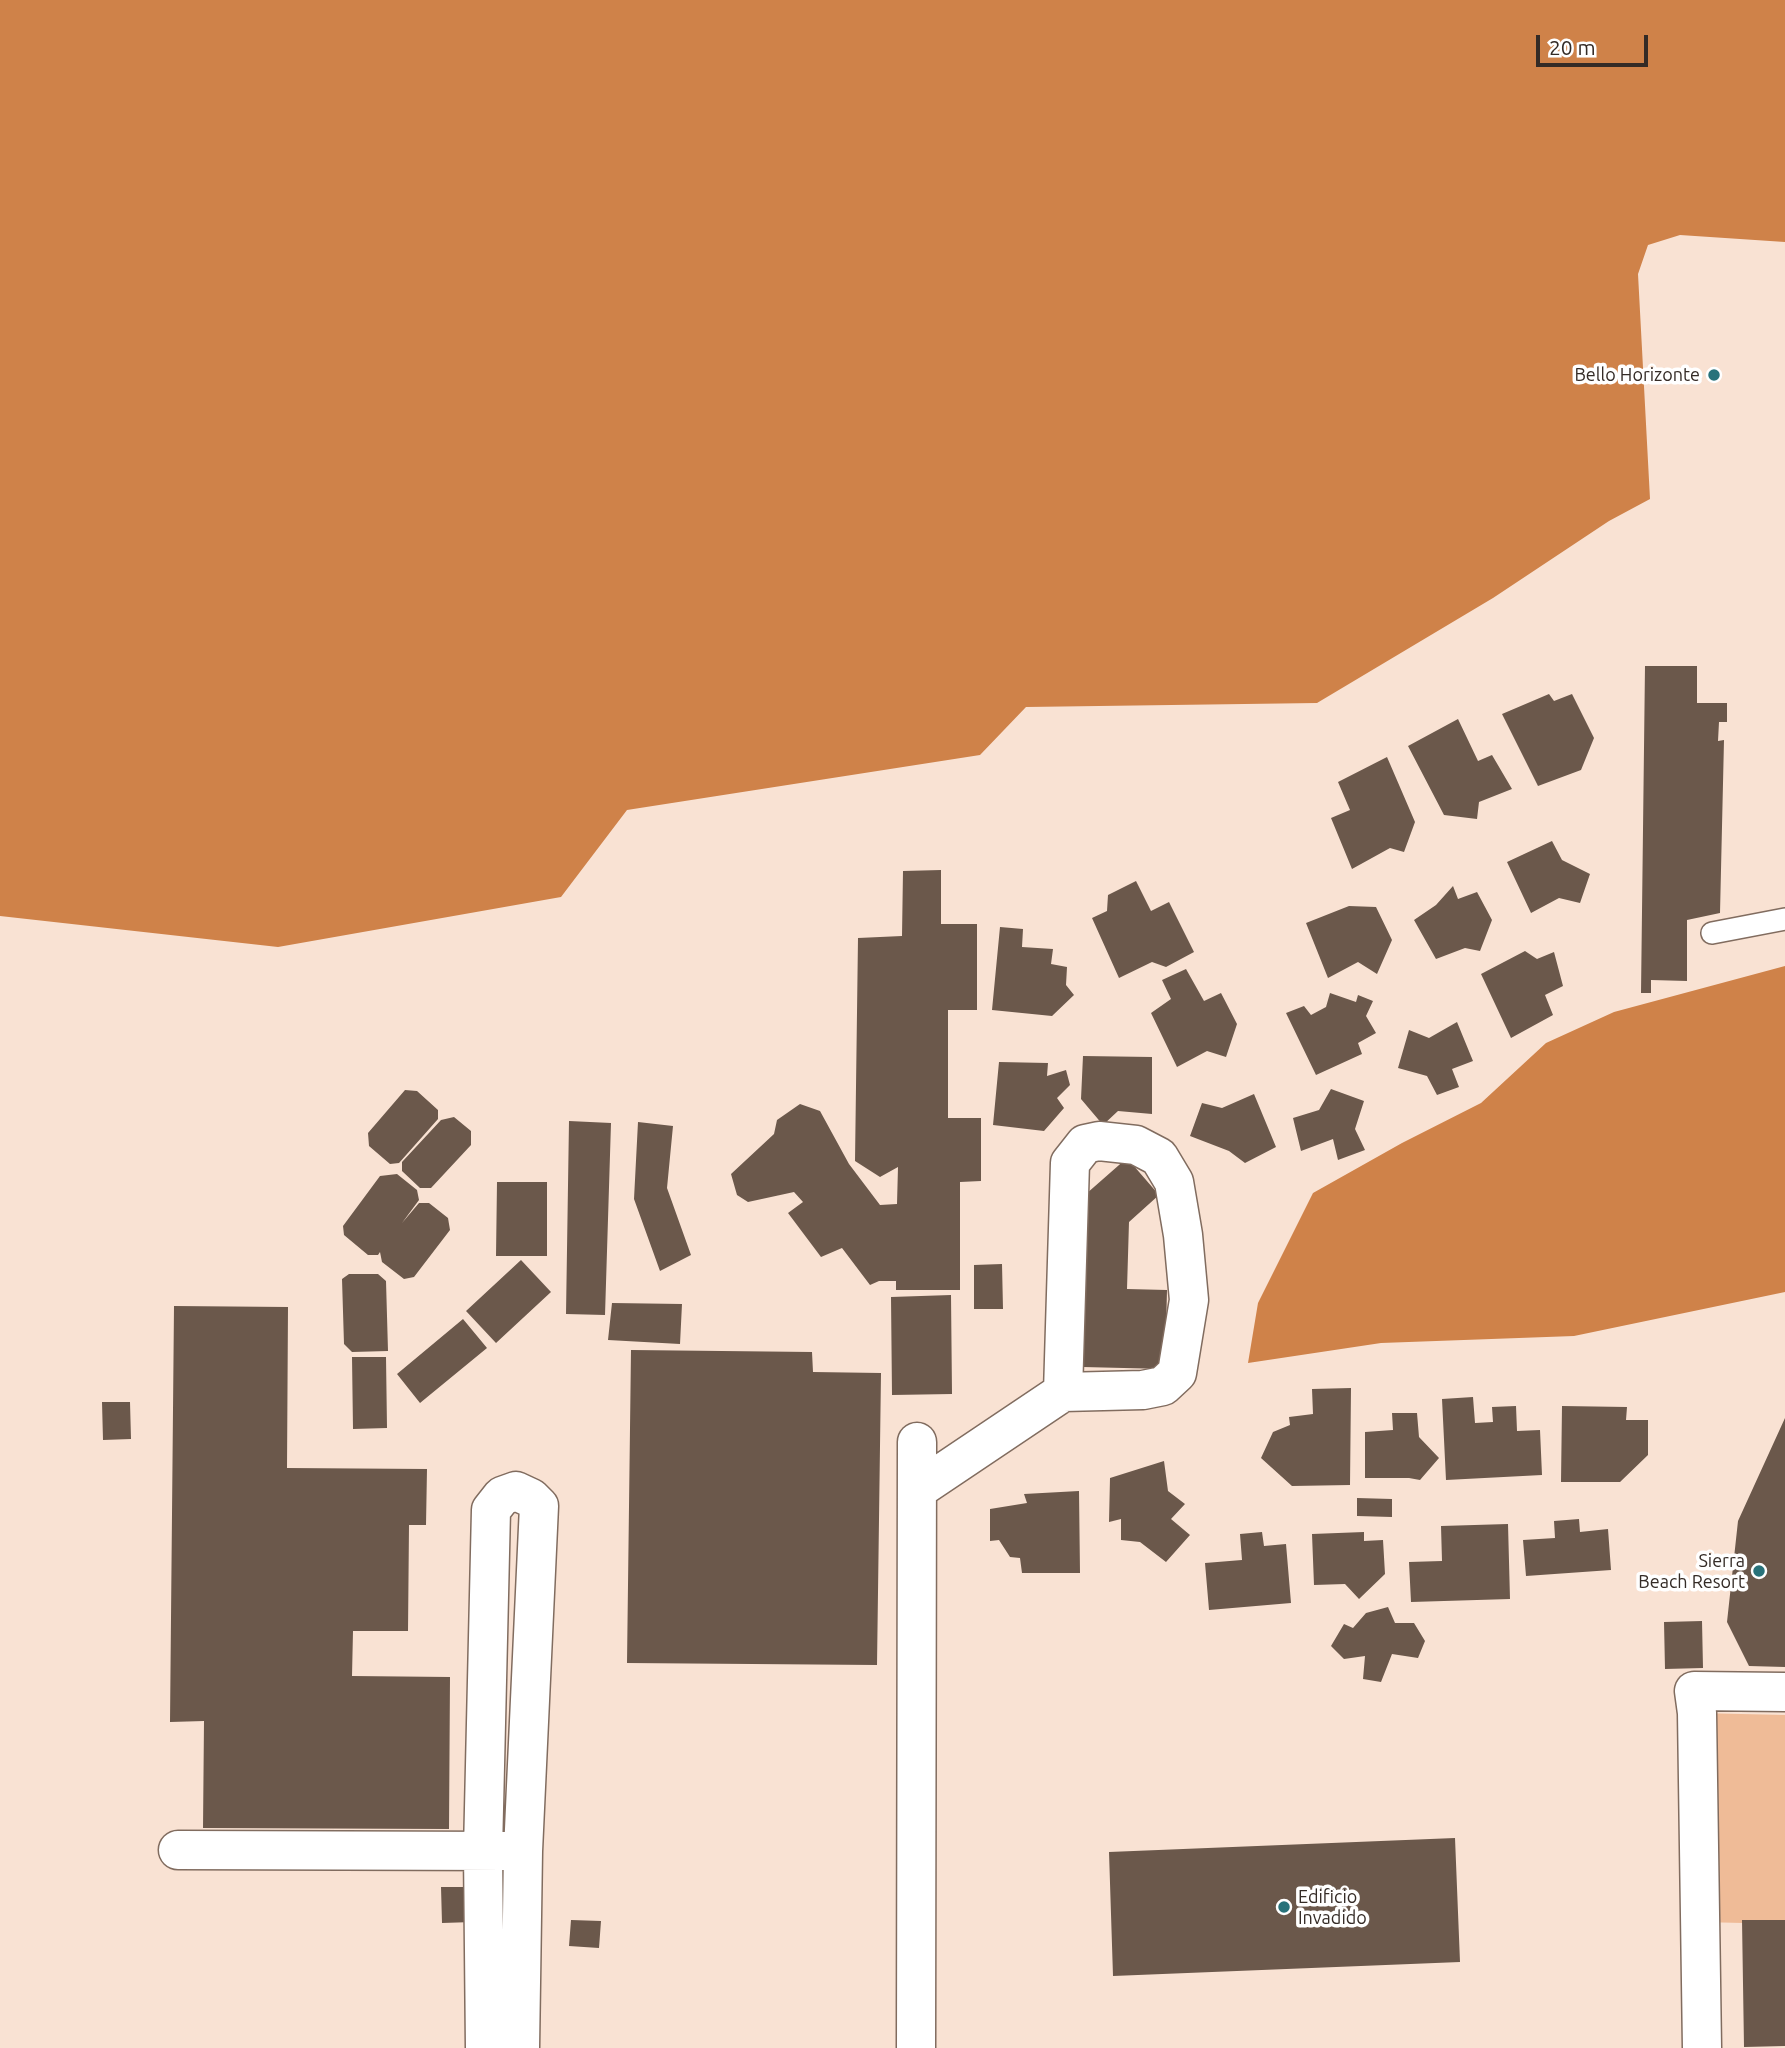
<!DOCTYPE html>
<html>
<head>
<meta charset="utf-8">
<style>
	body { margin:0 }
	#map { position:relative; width:1785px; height:2048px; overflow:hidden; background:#f9e2d3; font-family:Ubuntu,sans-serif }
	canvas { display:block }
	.scale { position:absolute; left:1536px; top:35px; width:112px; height:32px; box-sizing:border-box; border:4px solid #342b26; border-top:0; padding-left:9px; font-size:21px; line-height:24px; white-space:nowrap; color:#342b26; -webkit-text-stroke:5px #fff; paint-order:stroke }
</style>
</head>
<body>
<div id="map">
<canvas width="1785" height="2048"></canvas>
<div class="scale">20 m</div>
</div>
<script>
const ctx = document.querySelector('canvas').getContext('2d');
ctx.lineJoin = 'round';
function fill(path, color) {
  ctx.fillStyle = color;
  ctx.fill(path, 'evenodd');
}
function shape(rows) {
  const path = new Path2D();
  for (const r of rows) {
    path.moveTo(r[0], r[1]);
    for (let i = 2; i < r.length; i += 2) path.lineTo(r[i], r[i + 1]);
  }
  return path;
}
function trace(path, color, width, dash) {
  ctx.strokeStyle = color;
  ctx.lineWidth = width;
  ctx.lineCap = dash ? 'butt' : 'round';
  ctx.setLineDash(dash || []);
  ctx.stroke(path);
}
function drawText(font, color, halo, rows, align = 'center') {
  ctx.font = font + ' Ubuntu,sans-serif';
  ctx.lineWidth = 7;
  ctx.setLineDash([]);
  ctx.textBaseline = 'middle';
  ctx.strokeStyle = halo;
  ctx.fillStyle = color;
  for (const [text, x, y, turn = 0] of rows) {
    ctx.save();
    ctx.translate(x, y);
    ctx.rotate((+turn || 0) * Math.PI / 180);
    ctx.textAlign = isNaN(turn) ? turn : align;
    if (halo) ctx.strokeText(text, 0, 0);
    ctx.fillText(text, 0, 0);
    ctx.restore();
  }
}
fill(shape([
	[1697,1713,1785,1715,1785,1924,1701,1922]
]), '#efbb97');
fill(shape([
	[0,0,1785,0,1785,242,1680,235,1648,245,1638,274,1650,499,1609,521,1493,598,1317,703,1026,707,980,755,627,810,561,897,278,947,0,916],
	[1785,966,1785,1292,1574,1336,1381,1343,1248,1363,1258,1303,1313,1193,1402,1143,1481,1103,1546,1043,1614,1012]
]), '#cf8249');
fill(shape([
	[1645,666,1697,666,1697,703,1727,703,1727,722,1719,722,1718,741,1724,740,1720,913,1687,920,1687,981,1651,980,1651,993,1641,993],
	[1549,694,1554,701,1572,694,1594,738,1581,770,1538,786,1502,714],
	[1458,719,1478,761,1492,755,1512,789,1479,802,1477,819,1444,815,1408,746],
	[1387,757,1415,822,1404,852,1390,848,1352,869,1331,818,1350,810,1338,782],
	[1552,841,1562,860,1590,874,1580,903,1559,898,1531,913,1507,862],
	[941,870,941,924,977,924,977,1010,948,1010,948,1118,981,1118,981,1181,960,1182,960,1290,896,1290,896,1281,879,1281,870,1285,842,1248,821,1257,788,1213,803,1202,794,1192,748,1202,737,1195,731,1174,774,1134,777,1120,800,1104,820,1111,849,1164,880,1205,897,1204,898,1167,880,1177,855,1161,858,938,902,936,903,871],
	[1136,881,1151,911,1169,902,1194,952,1166,967,1152,962,1119,978,1092,918,1107,911,1108,895],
	[1453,886,1458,899,1477,892,1492,920,1480,951,1465,948,1436,959,1414,920,1436,905],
	[1349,906,1376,907,1392,940,1377,974,1358,962,1328,978,1306,923],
	[1000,927,1023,929,1022,947,1053,949,1051,964,1067,967,1066,985,1074,995,1052,1016,992,1010],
	[1525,951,1537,959,1554,952,1563,986,1545,995,1553,1015,1511,1038,1481,974],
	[1186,969,1204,1001,1221,993,1237,1024,1226,1057,1207,1051,1177,1067,1151,1013,1171,999,1162,980],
	[1330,993,1356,1002,1358,995,1373,1001,1366,1016,1376,1033,1358,1043,1362,1054,1316,1075,1286,1013,1304,1006,1311,1015,1326,1007],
	[1457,1022,1473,1061,1452,1069,1459,1087,1437,1095,1427,1076,1398,1068,1409,1030,1429,1038],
	[1083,1056,1152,1057,1152,1114,1118,1111,1103,1125,1081,1099],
	[999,1062,1048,1063,1047,1076,1066,1070,1070,1085,1057,1098,1064,1108,1044,1131,993,1125],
	[1331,1089,1364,1101,1355,1129,1365,1150,1338,1160,1333,1139,1301,1151,1293,1118,1319,1110],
	[405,1090,417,1091,438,1110,438,1119,399,1163,390,1164,369,1146,368,1133],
	[1254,1094,1276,1147,1245,1163,1229,1151,1190,1136,1202,1103,1222,1108],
	[454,1117,471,1131,471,1145,431,1188,420,1188,402,1171,402,1162,441,1120],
	[569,1121,611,1123,605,1315,566,1314],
	[638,1122,673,1126,667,1188,691,1255,660,1271,634,1199],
	[1127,1158,1159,1195,1129,1222,1127,1289,1167,1290,1165,1369,1083,1367,1086,1194],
	[397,1174,417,1190,419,1200,402,1223,419,1203,429,1203,448,1218,450,1230,414,1277,404,1279,382,1262,380,1252,378,1255,368,1255,344,1235,343,1226,380,1176],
	[497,1182,547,1182,547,1256,496,1256],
	[521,1260,551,1292,496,1343,466,1311],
	[1002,1264,1003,1309,974,1309,974,1265],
	[349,1274,378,1274,386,1281,388,1351,352,1352,344,1344,342,1279],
	[951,1295,952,1394,892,1395,891,1297],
	[612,1303,682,1304,680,1344,608,1340],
	[174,1306,288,1307,287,1468,427,1469,426,1525,409,1525,408,1631,353,1631,352,1676,450,1677,449,1829,203,1828,204,1721,170,1722],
	[463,1319,487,1348,420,1403,397,1374],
	[631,1350,812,1352,813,1372,881,1373,877,1665,627,1663],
	[352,1357,386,1357,387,1428,353,1429],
	[1351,1388,1350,1485,1292,1486,1261,1458,1273,1432,1290,1425,1289,1417,1313,1414,1312,1389],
	[1473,1397,1475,1423,1493,1422,1492,1407,1516,1406,1517,1431,1540,1430,1542,1475,1446,1480,1442,1399],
	[102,1402,130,1402,131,1439,103,1440],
	[1562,1406,1627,1407,1626,1420,1648,1420,1648,1455,1620,1482,1561,1482],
	[1392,1413,1417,1413,1419,1437,1439,1458,1420,1480,1409,1478,1365,1478,1365,1432,1393,1430],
	[1785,1418,1785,1667,1749,1666,1727,1622,1738,1521],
	[1164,1461,1168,1491,1185,1504,1171,1519,1190,1535,1166,1562,1140,1542,1121,1540,1121,1519,1109,1522,1110,1478],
	[1079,1491,1080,1573,1022,1573,1020,1558,1010,1557,999,1540,990,1541,990,1509,1027,1503,1024,1494],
	[1357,1498,1392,1499,1392,1517,1357,1516],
	[1579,1519,1580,1532,1608,1529,1611,1570,1526,1576,1523,1540,1555,1538,1554,1521],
	[1508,1524,1510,1599,1411,1602,1409,1562,1442,1561,1441,1526],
	[1262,1532,1264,1546,1286,1544,1291,1603,1209,1610,1205,1563,1242,1560,1240,1534],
	[1364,1532,1364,1541,1383,1540,1385,1574,1359,1599,1345,1584,1314,1585,1312,1534],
	[1388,1607,1395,1623,1414,1623,1425,1641,1418,1658,1392,1654,1381,1682,1363,1679,1365,1656,1344,1659,1331,1646,1344,1624,1353,1628,1366,1613],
	[1702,1621,1703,1668,1665,1669,1664,1622],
	[1455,1838,1460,1962,1113,1976,1109,1852],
	[441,1887,473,1887,473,1922,442,1923],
	[571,1920,601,1921,599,1948,569,1946],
	[1742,1920,1785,1920,1785,2046,1744,2047]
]), '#6b584b');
const service = shape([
	[1712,933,1785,919]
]);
const minor = shape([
	[917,1490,1063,1392,1143,1390,1163,1386,1177,1373,1189,1300,1183,1235,1174,1182,1159,1157,1136,1145,1099,1141,1085,1144,1070,1163,1063,1392],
	[178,1850,507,1851],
	[485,2048,483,1851,491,1510,502,1496,516,1491,531,1498,539,1506,523,1851,520,2048],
	[916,2048,917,1442],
	[1702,2048,1697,1713,1694,1691,1785,1692]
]);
trace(service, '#816c5f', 24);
trace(minor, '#816c5f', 41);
trace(service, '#fff', 21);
trace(minor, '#fff', 38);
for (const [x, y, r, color] of [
	[1714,375,7,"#28727a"],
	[1759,1571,7,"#28727a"],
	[1284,1907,7,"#28727a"]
]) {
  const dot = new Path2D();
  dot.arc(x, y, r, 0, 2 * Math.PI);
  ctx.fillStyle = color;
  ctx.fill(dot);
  trace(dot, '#fff', 2.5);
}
drawText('18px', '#342b26', '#fff', [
	["Bello Horizonte",1700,375],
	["Sierra",1745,1561],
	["Beach Resort",1745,1582],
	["Edificio",1298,1897,"left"],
	["Invadido",1298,1918,"left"]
], 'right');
</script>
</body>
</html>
